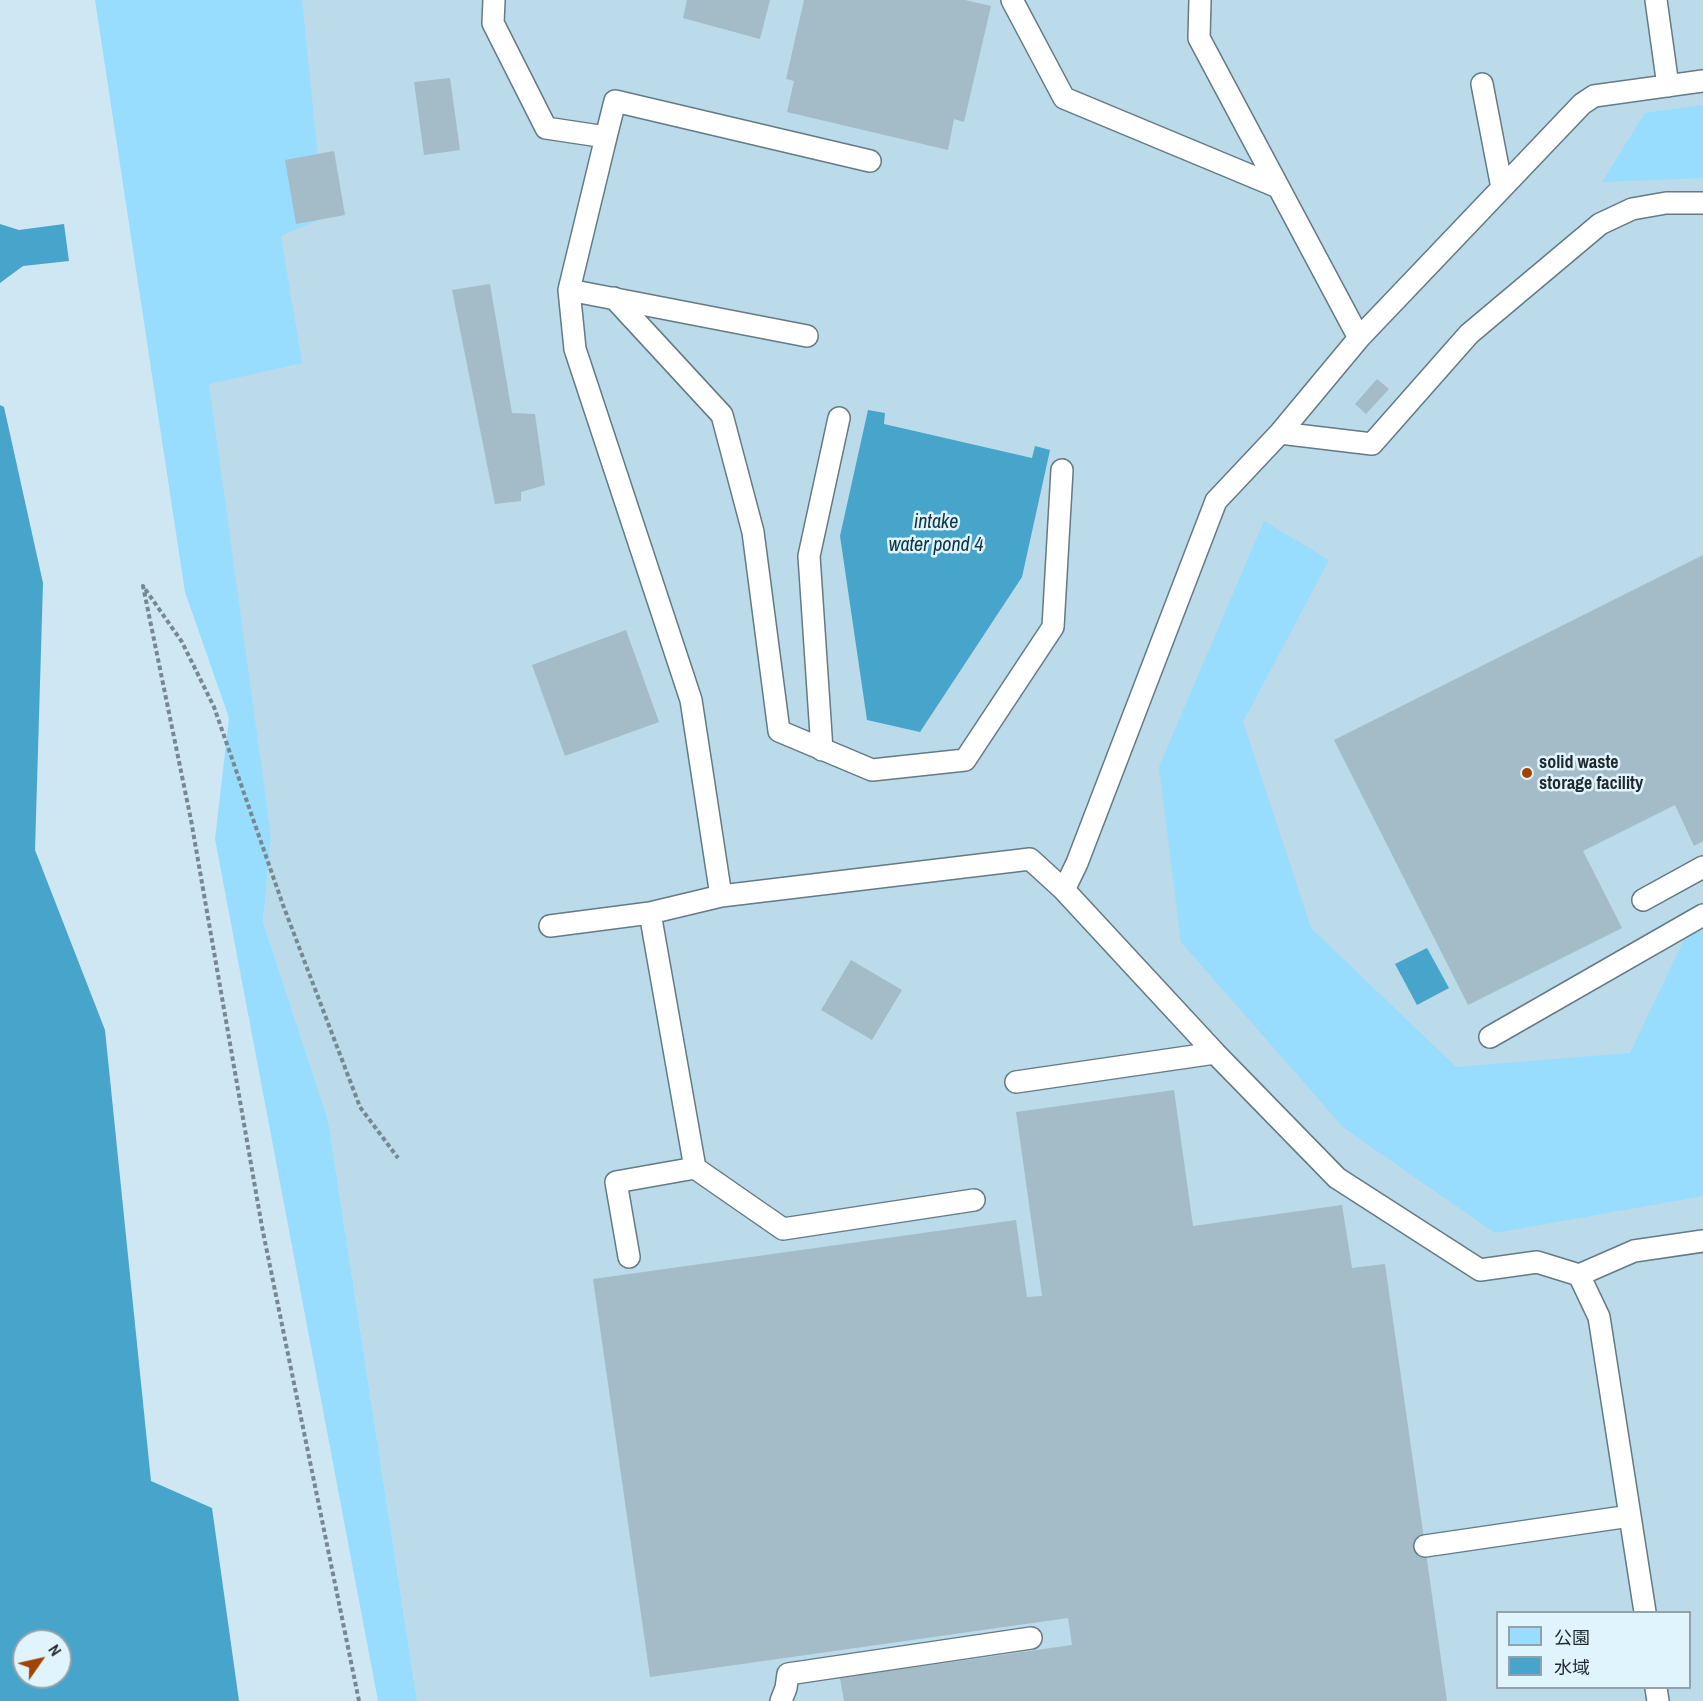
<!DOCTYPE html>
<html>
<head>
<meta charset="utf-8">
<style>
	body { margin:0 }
	#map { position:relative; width:1703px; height:1701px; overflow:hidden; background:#cfe7f3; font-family:"Archivo Narrow","Noto Sans JP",sans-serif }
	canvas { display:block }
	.legend { position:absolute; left:1496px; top:1611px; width:195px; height:78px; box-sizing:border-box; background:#e0f4fd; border:2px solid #93a2aa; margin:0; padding:8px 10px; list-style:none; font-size:18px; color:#1f282d }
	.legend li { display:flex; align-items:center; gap:12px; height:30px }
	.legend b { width:30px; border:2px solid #93a2aa }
	.north { position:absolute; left:12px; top:1629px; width:60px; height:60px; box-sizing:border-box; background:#e0f4fd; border:2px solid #93a2aa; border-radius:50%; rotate:56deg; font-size:16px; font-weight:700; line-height:24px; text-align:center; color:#1f282d }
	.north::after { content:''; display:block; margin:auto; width:21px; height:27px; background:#a44200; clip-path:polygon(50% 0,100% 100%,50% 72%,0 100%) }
</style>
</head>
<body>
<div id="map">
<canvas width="1703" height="1701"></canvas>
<ul class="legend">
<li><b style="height:16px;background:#98ddfd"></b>公園</li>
<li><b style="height:16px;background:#47a4ca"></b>水域</li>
</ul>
<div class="north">N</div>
</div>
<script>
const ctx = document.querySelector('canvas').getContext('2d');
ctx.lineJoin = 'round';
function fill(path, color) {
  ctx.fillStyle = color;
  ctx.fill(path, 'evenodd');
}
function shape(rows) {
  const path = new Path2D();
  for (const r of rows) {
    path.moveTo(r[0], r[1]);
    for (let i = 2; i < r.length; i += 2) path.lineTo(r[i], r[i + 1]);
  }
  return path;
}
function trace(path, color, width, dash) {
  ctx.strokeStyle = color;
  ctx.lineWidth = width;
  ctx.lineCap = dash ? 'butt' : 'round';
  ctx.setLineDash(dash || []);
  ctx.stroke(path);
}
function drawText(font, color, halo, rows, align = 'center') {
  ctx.font = font + ' "Archivo Narrow",sans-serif';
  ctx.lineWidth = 5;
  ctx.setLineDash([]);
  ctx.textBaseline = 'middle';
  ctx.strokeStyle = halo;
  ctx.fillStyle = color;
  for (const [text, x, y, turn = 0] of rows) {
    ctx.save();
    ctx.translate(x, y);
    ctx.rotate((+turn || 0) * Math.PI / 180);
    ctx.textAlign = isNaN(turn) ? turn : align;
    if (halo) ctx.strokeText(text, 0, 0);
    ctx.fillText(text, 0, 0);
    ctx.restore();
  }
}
fill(shape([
	[205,0,1703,0,1703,1701,417,1701,328,1120,263,922,271,836,202,378],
	[1498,1612,1690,1612,1690,1688,1498,1688]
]), '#bbdaea');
fill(shape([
	[95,0,302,0,324,217,281,236,302,363,209,384,271,836,263,922,328,1120,417,1701,378,1701,215,839,229,718,185,592],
	[1703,105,1703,178,1602,182,1645,113],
	[1264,521,1329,560,1243,722,1311,928,1456,1067,1630,1053,1692,923,1703,918,1703,1196,1495,1233,1344,1128,1181,942,1159,767]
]), '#98ddfd');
fill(shape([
	[0,224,19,230,64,224,69,261,23,266,0,283],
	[0,405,4,407,43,583,35,850,105,1030,151,1481,212,1508,239,1701,0,1701],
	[24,1641,60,1641,60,1677,24,1677],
	[868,410,885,413,884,424,1032,458,1035,446,1050,450,1022,577,920,732,867,720,840,536],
	[1427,948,1449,988,1417,1005,1395,964]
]), '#47a4ca');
fill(shape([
	[687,0,770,0,760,39,683,18],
	[804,0,965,0,991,6,964,122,954,119,948,150,787,112,794,81,786,79],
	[450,78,460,150,424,155,414,82],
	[334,151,345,215,296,224,285,160],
	[490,284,512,413,535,414,545,485,521,492,521,501,495,504,452,290],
	[1377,379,1389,389,1366,414,1355,404],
	[1703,555,1703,841,1694,846,1675,805,1583,851,1622,928,1468,1005,1334,740],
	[626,630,659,722,565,756,532,665],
	[851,960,902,990,872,1040,821,1010],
	[1174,1090,1193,1226,1342,1205,1352,1268,1385,1264,1447,1701,844,1701,840,1678,1072,1645,1068,1618,650,1677,593,1279,1016,1220,1027,1297,1042,1296,1016,1112]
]), '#a4bcc7');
const lane = shape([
	[494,0,493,23,546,128,606,137,615,101,870,161],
	[1012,0,1064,98,1278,187],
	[1200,0,1199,38,1359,338],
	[1656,0,1668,86],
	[1482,84,1502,188],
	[569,290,606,137],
	[614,298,722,415,753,532,779,731,872,770,965,760,1053,627,1062,470],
	[807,336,569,290,575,349,691,700,721,896,1030,859,1064,890,1077,863,1216,501,1280,433,1359,338,1582,104,1594,96,1703,81],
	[1280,433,1372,444,1469,334,1600,224,1632,209,1666,203,1703,203],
	[822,750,809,556,839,418],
	[1064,890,1215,1053,1337,1178,1480,1270,1537,1262,1579,1275,1599,1317,1645,1612],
	[1643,900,1703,867],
	[550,926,650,913],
	[1490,1037,1703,915],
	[1016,1082,1215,1053],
	[695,1168,783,1229,974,1200],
	[629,1257,616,1182,695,1168,650,913,721,896],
	[1579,1275,1634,1251,1703,1241],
	[1425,1546,1630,1516],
	[1656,1688,1658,1701],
	[781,1701,786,1688,788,1674,1031,1638]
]);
trace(lane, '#647a85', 24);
trace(shape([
	[359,1701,262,1227,191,820,143,586,182,642,214,707,283,905,360,1107,398,1158]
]), '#778890', 4, [4.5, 3]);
trace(lane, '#fff', 21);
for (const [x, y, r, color] of [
	[1527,773,6,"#a44200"]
]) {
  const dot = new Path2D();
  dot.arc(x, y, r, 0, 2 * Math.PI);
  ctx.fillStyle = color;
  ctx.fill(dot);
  trace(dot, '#e0f4fd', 2);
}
drawText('bold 18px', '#1f282d', '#e0f4fd', [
	["solid waste",1539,763],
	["storage facility",1539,784]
], 'left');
drawText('italic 20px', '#0b3545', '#e0f4fd', [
	["intake",936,523],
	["water pond 4",936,546]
]);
</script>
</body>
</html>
